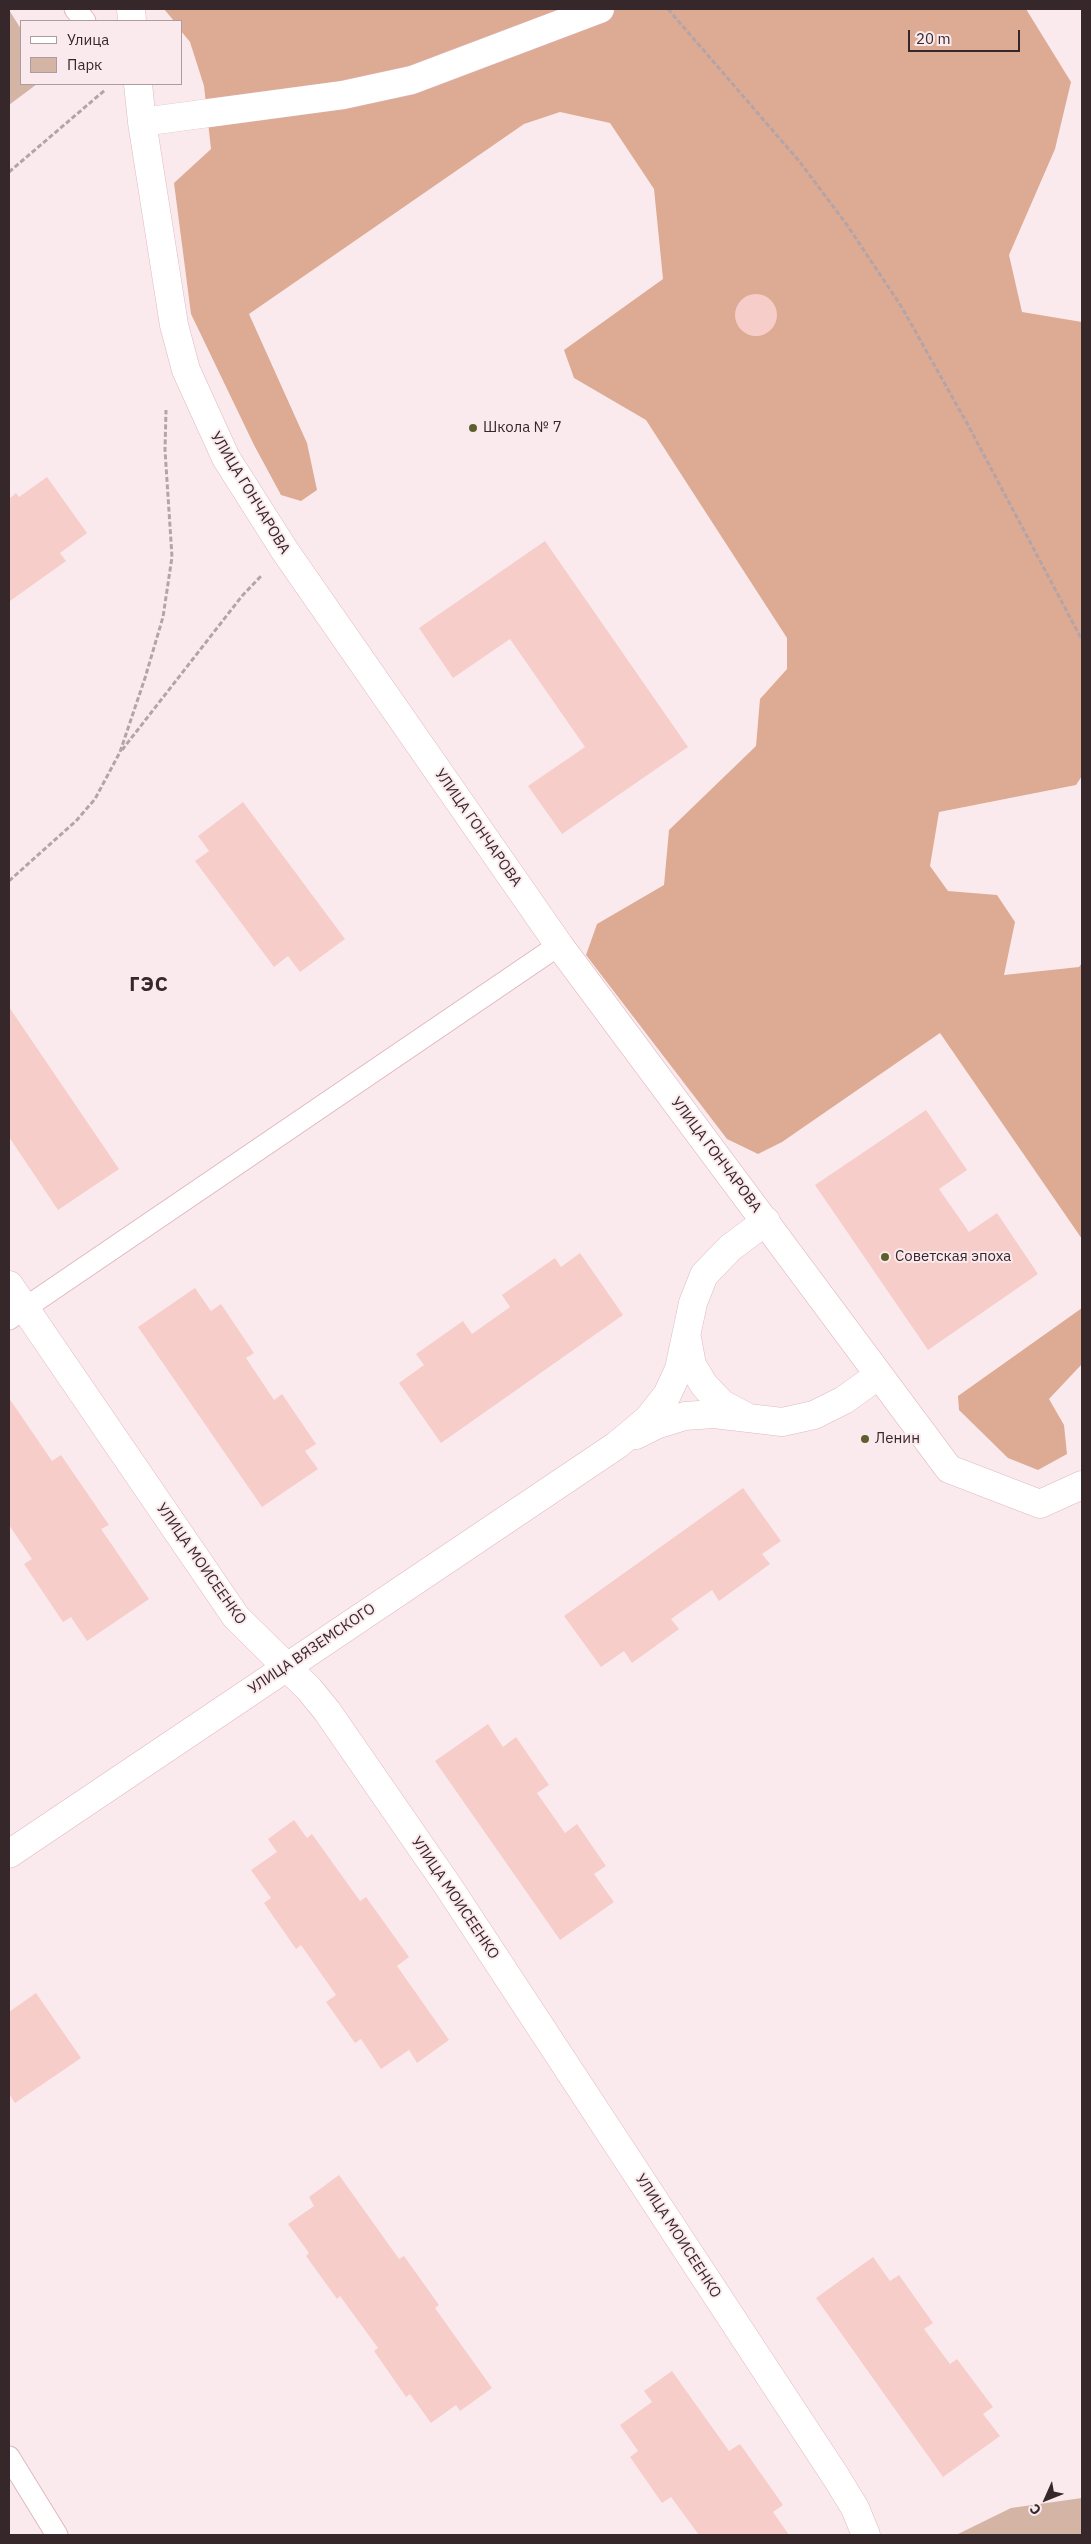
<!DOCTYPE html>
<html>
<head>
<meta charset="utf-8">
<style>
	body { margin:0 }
	#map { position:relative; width:1091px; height:2544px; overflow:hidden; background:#fbeaed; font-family:"IBM Plex Sans",sans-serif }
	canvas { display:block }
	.frame { position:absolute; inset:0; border:10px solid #36272a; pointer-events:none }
	.legend { position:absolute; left:20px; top:20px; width:162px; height:65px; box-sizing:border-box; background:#fbeaed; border:1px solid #ac9c9f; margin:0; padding:6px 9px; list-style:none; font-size:15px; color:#36272a }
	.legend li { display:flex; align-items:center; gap:10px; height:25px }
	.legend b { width:25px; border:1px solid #ac9c9f }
	.north { position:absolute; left:1021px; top:2474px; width:50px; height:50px; -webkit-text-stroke:4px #fbeaed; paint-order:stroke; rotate:226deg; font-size:14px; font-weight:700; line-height:20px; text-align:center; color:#36272a }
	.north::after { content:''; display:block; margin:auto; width:18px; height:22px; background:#36272a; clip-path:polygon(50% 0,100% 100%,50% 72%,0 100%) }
	.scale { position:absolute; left:908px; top:30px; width:112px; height:22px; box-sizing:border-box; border:2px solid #36272a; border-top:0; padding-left:6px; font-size:15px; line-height:18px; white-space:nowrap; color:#36272a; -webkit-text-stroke:4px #fbeaed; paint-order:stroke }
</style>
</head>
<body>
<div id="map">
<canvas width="1091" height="2544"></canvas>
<div class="frame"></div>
<ul class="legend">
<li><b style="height:6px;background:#fff"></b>Улица</li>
<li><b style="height:14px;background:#d4b4a5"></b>Парк</li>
</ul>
<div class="north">С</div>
<div class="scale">20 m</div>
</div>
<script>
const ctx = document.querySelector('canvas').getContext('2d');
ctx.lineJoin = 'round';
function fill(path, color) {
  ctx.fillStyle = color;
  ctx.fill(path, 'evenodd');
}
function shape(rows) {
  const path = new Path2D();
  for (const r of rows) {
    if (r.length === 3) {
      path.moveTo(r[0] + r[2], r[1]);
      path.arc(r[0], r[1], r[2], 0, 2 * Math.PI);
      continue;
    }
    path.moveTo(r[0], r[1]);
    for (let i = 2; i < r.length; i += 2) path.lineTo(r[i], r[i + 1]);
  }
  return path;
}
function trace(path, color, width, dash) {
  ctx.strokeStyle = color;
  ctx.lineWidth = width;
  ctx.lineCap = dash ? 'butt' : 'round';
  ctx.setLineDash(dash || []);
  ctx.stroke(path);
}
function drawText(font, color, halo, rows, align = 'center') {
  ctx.font = font + ' "IBM Plex Sans",sans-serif';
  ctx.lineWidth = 4;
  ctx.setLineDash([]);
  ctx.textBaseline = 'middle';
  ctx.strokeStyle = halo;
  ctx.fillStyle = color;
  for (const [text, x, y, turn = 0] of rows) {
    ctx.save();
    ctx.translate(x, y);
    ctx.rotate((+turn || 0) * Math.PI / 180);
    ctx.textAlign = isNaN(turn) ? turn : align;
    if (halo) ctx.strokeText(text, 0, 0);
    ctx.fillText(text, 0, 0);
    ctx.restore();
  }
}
fill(shape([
	[9,10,21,29,21,84,37,84,9,105],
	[1082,2498,1082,2535,956,2535,1011,2508]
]), '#d4b4a5');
fill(shape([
	[164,9,1026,9,1071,82,1055,149,1009,255,1022,312,1082,322,1082,776,1076,785,939,812,930,866,948,891,997,895,1015,922,1004,975,1079,967,1082,963,1082,1239,940,1033,782,1142,758,1154,727,1139,586,955,597,924,664,885,669,830,756,746,760,699,787,669,787,638,646,420,574,378,564,350,663,279,654,189,610,123,560,112,524,124,249,314,307,443,317,490,301,501,281,495,254,445,191,314,174,183,211,149,204,86,190,42,181,31,181,21,174,21],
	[1082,1308,1082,1364,1049,1399,1064,1425,1067,1454,1038,1470,1008,1458,959,1410,958,1396]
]), '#ddab93');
fill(shape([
	[756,315,21],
	[47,477,87,533,60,553,66,561,10,601,9,499,16,493,19,497],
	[545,541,688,747,562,834,528,786,585,747,510,639,453,678,419,628],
	[243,802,345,939,300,972,288,956,274,967,195,861,209,851,198,836],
	[9,1007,119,1169,58,1210,9,1137],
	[926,1110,967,1170,939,1189,969,1232,997,1213,1038,1274,928,1350,815,1185],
	[580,1253,623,1315,441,1443,399,1383,424,1365,416,1354,463,1321,472,1334,510,1307,502,1295,555,1258,561,1267],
	[195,1288,211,1311,221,1304,254,1353,246,1358,274,1400,282,1394,316,1444,305,1451,318,1469,262,1507,138,1327],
	[9,1398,52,1461,61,1455,109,1525,101,1529,149,1599,87,1641,71,1617,63,1622,24,1564,32,1559,9,1525],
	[743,1488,781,1541,762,1554,770,1564,719,1601,712,1590,671,1619,679,1629,632,1663,624,1651,601,1667,564,1616],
	[488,1724,503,1747,516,1737,549,1785,537,1793,565,1833,577,1824,606,1866,594,1874,614,1902,560,1940,435,1761],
	[294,1820,307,1838,312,1834,360,1901,366,1897,409,1957,397,1966,449,2040,417,2063,409,2050,381,2069,361,2039,355,2043,326,2002,336,1995,301,1945,296,1949,264,1903,271,1898,251,1870,277,1852,268,1839],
	[36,1993,81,2058,15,2103,9,2094,9,2012],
	[339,2175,399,2259,404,2256,439,2305,435,2308,492,2388,460,2411,456,2405,431,2423,410,2394,406,2397,374,2351,378,2348,340,2296,337,2299,306,2256,309,2253,288,2224,314,2206,309,2197],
	[873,2257,890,2281,899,2275,933,2323,924,2329,950,2364,957,2359,993,2407,983,2414,1000,2436,943,2477,816,2298],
	[672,2371,729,2451,740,2444,783,2505,773,2512,789,2535,699,2535,671,2497,662,2503,630,2457,638,2451,620,2425,652,2402,644,2391]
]), '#f6cdc9');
const lane = shape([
	[75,9,85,21],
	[9,1319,559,945],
	[9,2457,57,2535]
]);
const street = shape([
	[131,9,132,21],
	[138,84,142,122,174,325,186,370,226,458,285,551,559,945,949,1469,1040,1504,1082,1485],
	[142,122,343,95,412,80,600,9],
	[9,1285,236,1617,309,1689,327,1711,448,1886,836,2477,855,2508,866,2535],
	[687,1338,692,1365,704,1385,722,1404,745,1416],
	[636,1435,656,1425,685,1416,714,1414,782,1422,814,1415,844,1400,879,1375],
	[9,1854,617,1445,648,1419,667,1395,679,1369,693,1303,704,1275,730,1248,766,1221]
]);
trace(lane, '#dfb8c0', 23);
trace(street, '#dfb8c0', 29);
trace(shape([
	[668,9,799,161,847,225,901,306,968,425,1082,640],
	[9,172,105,90],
	[122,750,242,596,262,575],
	[9,881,76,821,95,799,120,752,145,678,163,617,172,557,165,450,166,410]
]), '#b4a4a7', 3, [5, 2.5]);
trace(lane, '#fff', 21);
trace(street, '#fff', 28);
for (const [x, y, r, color] of [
	[473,428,5,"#5d602d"],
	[885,1257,5,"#5d602d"],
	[865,1439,5,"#5d602d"]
]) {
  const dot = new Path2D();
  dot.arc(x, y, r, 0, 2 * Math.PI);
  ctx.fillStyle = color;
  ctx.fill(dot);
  trace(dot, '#fbeaed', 2);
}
drawText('15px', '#36272a', '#fbeaed', [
	["Школа № 7",483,428],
	["Советская эпоха",895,1257],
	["Ленин",875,1439]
], 'left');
drawText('15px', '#36272a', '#fbeaed', [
	["УЛИЦА ГОНЧАРОВА",250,493,59],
	["УЛИЦА ГОНЧАРОВА",478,828,55],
	["УЛИЦА ГОНЧАРОВА",716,1155,53],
	["УЛИЦА МОИСЕЕНКО",201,1564,55],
	["УЛИЦА ВЯЗЕМСКОГО",312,1649,-34],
	["УЛИЦА МОИСЕЕНКО",455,1898,56],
	["УЛИЦА МОИСЕЕНКО",678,2236,57]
]);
ctx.letterSpacing = '1px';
drawText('bold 20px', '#36272a', '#fbeaed', [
	["ГЭС",149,985]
]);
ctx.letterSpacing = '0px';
</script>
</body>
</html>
